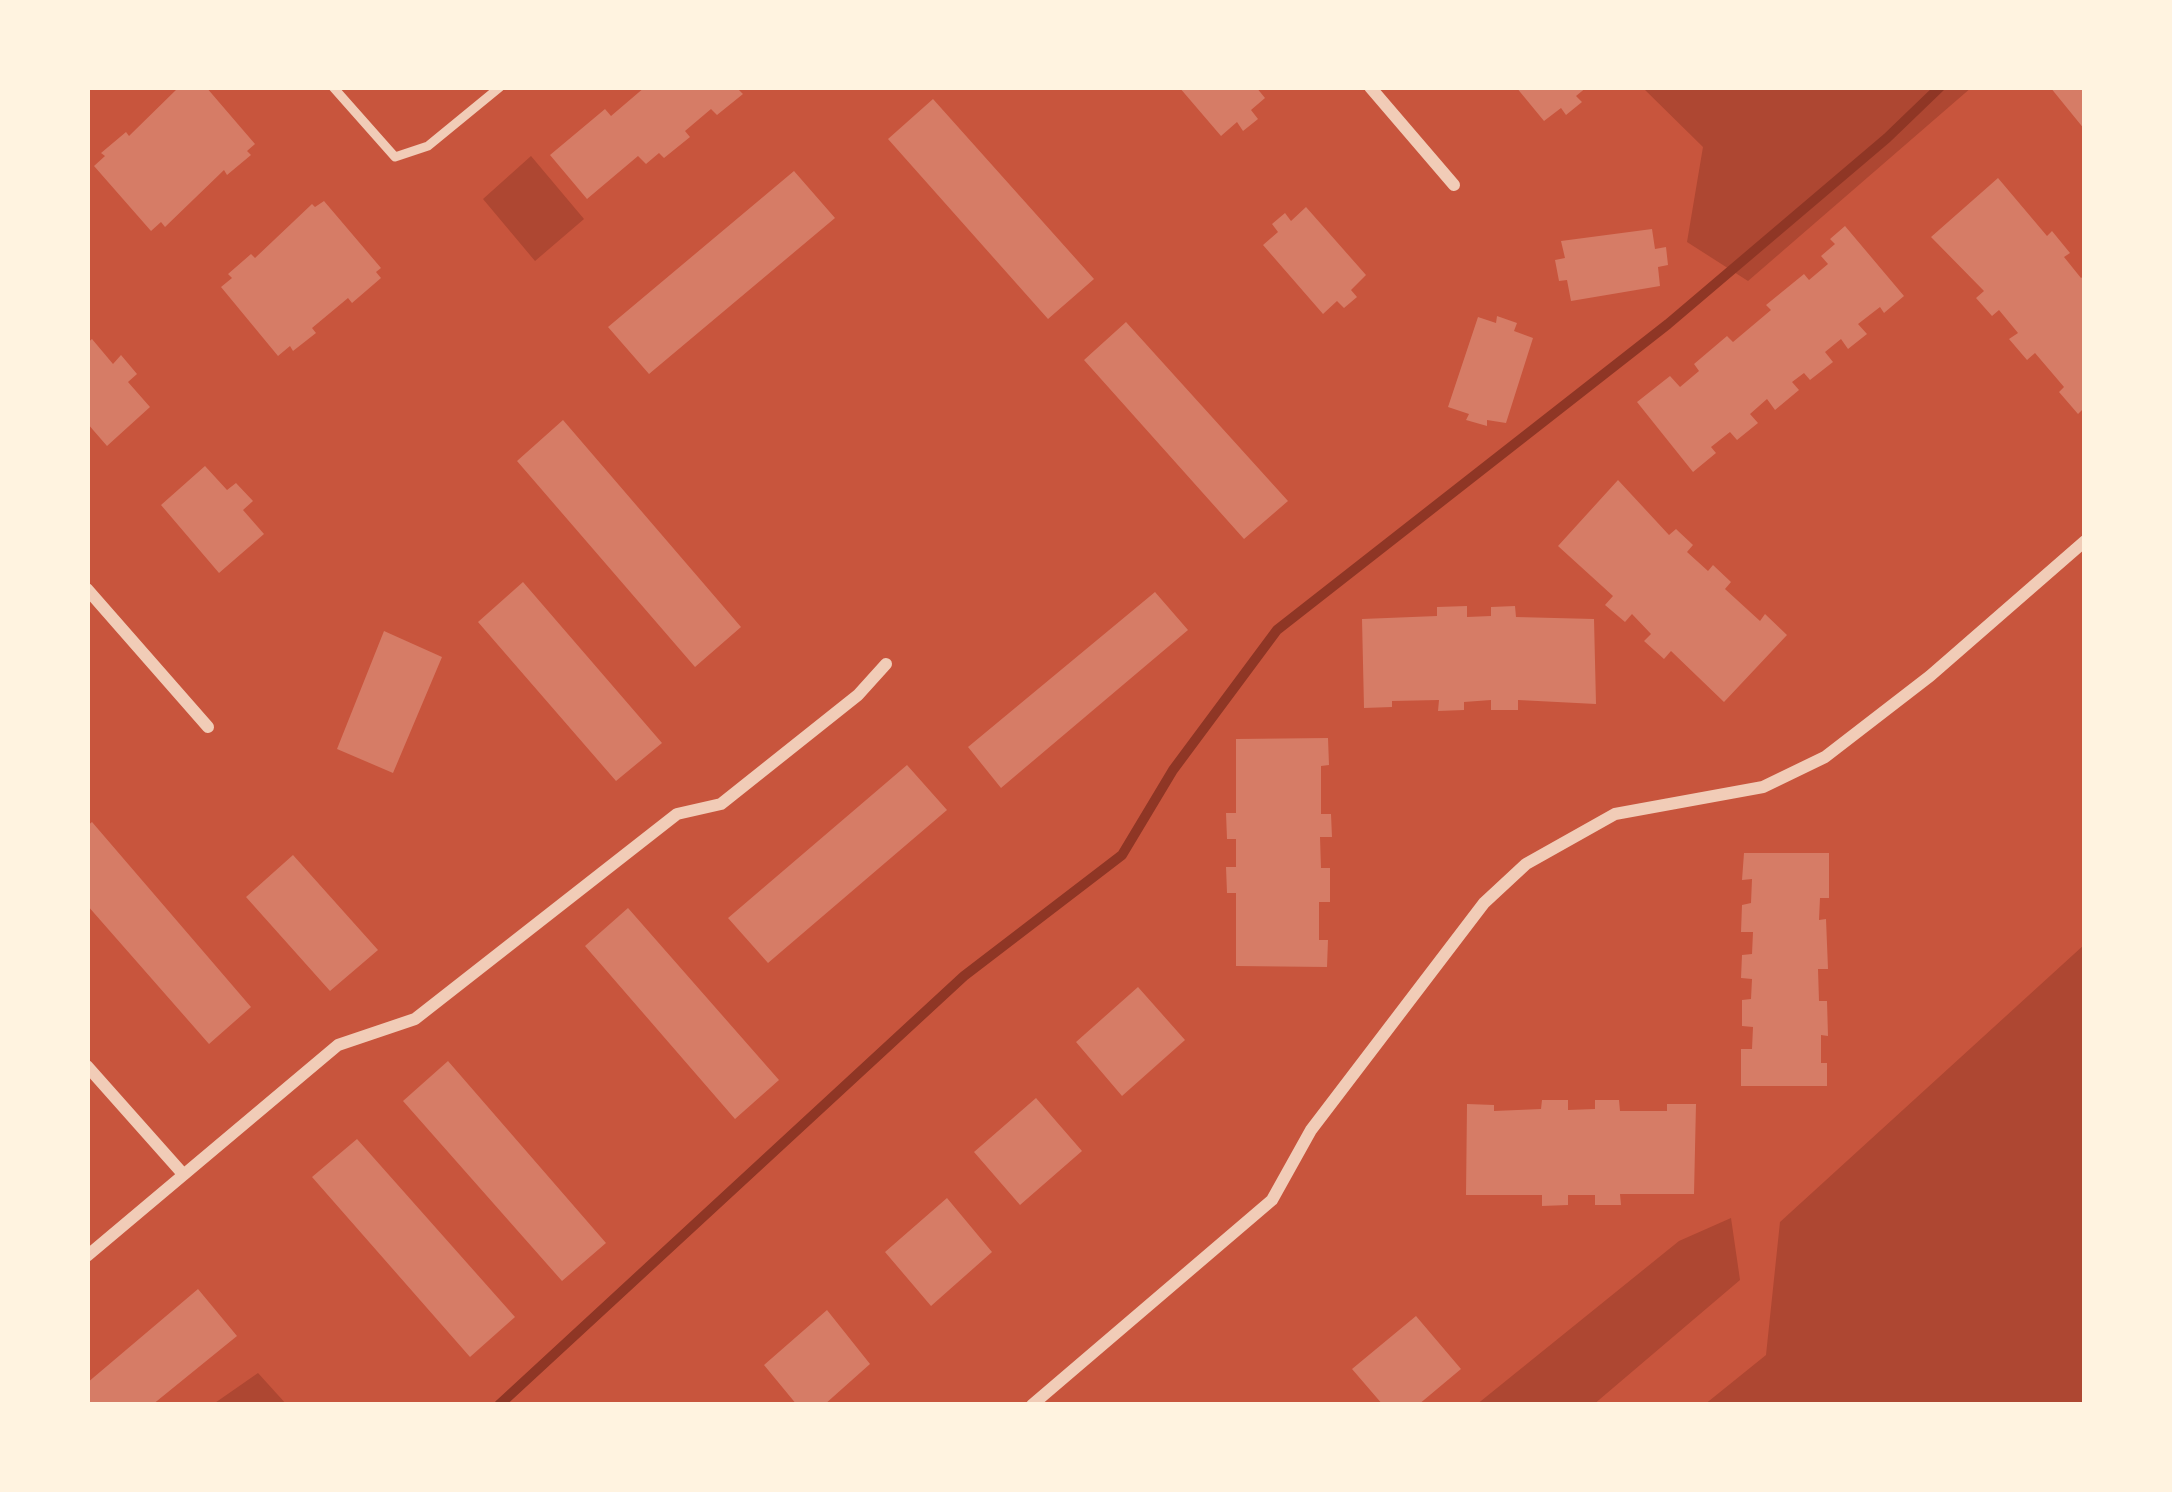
<!DOCTYPE html>
<html>
<head>
<meta charset="utf-8">
<style>
	body { margin:0 }
	#map { position:relative; width:2172px; height:1492px; overflow:hidden; background:#c8553d; font-family:"Noto Sans",sans-serif }
	canvas { display:block }
	.frame { position:absolute; inset:0; border:90px solid #fff3e0; pointer-events:none }
</style>
</head>
<body>
<div id="map">
<canvas width="2172" height="1492"></canvas>
<div class="frame"></div>
</div>
<script>
const ctx = document.querySelector('canvas').getContext('2d');
ctx.lineJoin = 'round';
function fill(path, color) {
  ctx.fillStyle = color;
  ctx.fill(path, 'evenodd');
}
function shape(rows) {
  const path = new Path2D();
  for (const r of rows) {
    path.moveTo(r[0], r[1]);
    for (let i = 2; i < r.length; i += 2) path.lineTo(r[i], r[i + 1]);
  }
  return path;
}
function trace(path, color, width, dash) {
  ctx.strokeStyle = color;
  ctx.lineWidth = width;
  ctx.lineCap = dash ? 'butt' : 'round';
  ctx.setLineDash(dash || []);
  ctx.stroke(path);
}
fill(shape([
	[1642,87,1972,87,1748,281,1687,242,1703,147],
	[531,156,584,219,535,261,483,199],
	[2085,944,2085,1405,1704,1405,1766,1355,1780,1222],
	[1731,1218,1740,1280,1593,1405,1476,1405,1679,1241],
	[258,1373,287,1405,212,1405]
]), '#ae4732');
trace(shape([
	[499,1405,964,976,1122,855,1173,770,1277,630,1668,324,1887,138,1940,87]
]), '#8f3625', 10);
fill(shape([
	[179,87,206,87,255,144,247,151,251,155,227,175,224,170,165,227,161,222,151,231,94,166,105,156,101,153,126,132,129,136],
	[645,87,736,87,743,94,717,115,711,109,685,131,690,137,664,158,659,153,646,164,638,156,587,199,550,155,605,109,611,116],
	[1179,87,1256,87,1265,98,1251,110,1258,119,1243,131,1237,122,1221,136],
	[1516,87,1587,87,1576,96,1582,102,1566,115,1561,108,1544,121],
	[2050,87,2085,87,2085,130],
	[933,99,1094,279,1048,319,888,139],
	[794,171,835,218,649,374,608,327],
	[1998,178,2047,236,2052,231,2070,253,2064,257,2081,278,2085,275,2085,407,2078,414,2059,392,2064,387,2035,353,2027,360,2009,339,2018,333,1999,310,1992,316,1976,298,1984,291,1931,237],
	[324,201,381,268,376,272,381,278,352,303,348,298,312,328,316,333,293,351,290,346,278,356,221,287,232,278,228,274,251,254,255,258,312,204,315,207],
	[1306,207,1366,275,1351,290,1357,297,1344,308,1337,301,1323,314,1263,245,1278,232,1272,224,1285,213,1291,221],
	[1845,226,1904,296,1884,313,1880,307,1858,324,1867,334,1848,349,1841,339,1825,352,1833,362,1810,380,1804,373,1792,382,1799,390,1775,410,1767,399,1750,414,1758,423,1737,440,1730,432,1711,447,1716,453,1693,472,1637,402,1670,376,1680,387,1699,371,1694,364,1727,336,1733,342,1771,310,1766,305,1804,274,1809,280,1828,264,1821,256,1835,244,1830,239],
	[1652,229,1655,249,1666,247,1668,265,1658,267,1660,286,1571,301,1567,280,1559,281,1555,260,1565,258,1561,241],
	[1497,316,1517,323,1514,331,1533,338,1506,423,1487,420,1487,426,1466,420,1469,414,1448,407,1478,317,1496,323],
	[1126,322,1288,501,1244,539,1084,360],
	[92,339,113,364,121,355,137,374,128,382,150,407,107,446,87,423,87,343],
	[563,420,741,627,695,667,517,461],
	[205,466,227,490,236,483,253,501,243,510,264,534,219,573,161,505],
	[1618,480,1669,535,1676,529,1693,545,1687,552,1708,571,1713,565,1731,582,1725,589,1760,621,1765,614,1787,635,1724,702,1671,651,1664,659,1644,641,1651,634,1632,614,1625,622,1605,605,1613,596,1558,546],
	[523,582,662,743,616,781,478,622],
	[1155,592,1188,630,1001,788,968,747],
	[1467,606,1467,617,1491,616,1491,607,1515,606,1516,617,1594,619,1596,704,1518,700,1518,710,1491,710,1491,700,1464,702,1464,710,1438,711,1439,700,1392,701,1392,707,1364,708,1362,619,1437,616,1437,607],
	[384,631,442,657,393,773,337,749],
	[1328,738,1329,765,1321,766,1321,814,1331,814,1332,837,1320,837,1321,868,1330,868,1330,902,1319,902,1319,940,1328,940,1327,967,1236,966,1236,893,1227,893,1226,867,1236,867,1236,839,1227,839,1226,813,1236,813,1236,739],
	[907,765,947,810,768,963,728,918],
	[92,822,251,1007,209,1044,87,905,87,826],
	[1744,853,1829,853,1829,898,1820,898,1819,920,1826,919,1828,969,1818,969,1819,1001,1827,1001,1828,1036,1821,1035,1821,1063,1827,1063,1827,1086,1741,1086,1741,1049,1752,1049,1753,1027,1742,1026,1742,1000,1751,999,1752,979,1741,978,1742,955,1752,954,1753,932,1741,932,1742,905,1751,903,1752,879,1742,880],
	[293,855,378,950,330,991,246,897],
	[628,908,779,1080,735,1119,585,946],
	[1138,987,1185,1040,1122,1096,1076,1042],
	[448,1061,606,1243,562,1281,403,1101],
	[1036,1098,1082,1151,1020,1205,974,1152],
	[1542,1100,1568,1100,1568,1110,1595,1109,1595,1100,1619,1100,1620,1111,1667,1111,1667,1104,1696,1104,1694,1194,1620,1194,1621,1205,1595,1205,1595,1195,1568,1195,1568,1205,1542,1206,1542,1195,1466,1195,1467,1104,1494,1105,1494,1111,1541,1109],
	[357,1139,515,1317,470,1357,312,1177],
	[947,1198,992,1252,931,1306,885,1252],
	[198,1289,237,1336,152,1405,87,1405,87,1383],
	[827,1310,870,1364,824,1405,797,1405,764,1365],
	[1416,1316,1461,1369,1418,1405,1383,1405,1352,1369]
]), '#d67c66');
trace(shape([
	[333,87,395,157,428,146,500,87]
]), '#f1ccb7', 9);
trace(shape([
	[1370,87,1454,185],
	[87,589,208,727],
	[87,1066,183,1174],
	[87,1256,338,1045,415,1019,677,814,721,804,858,695,886,664],
	[1032,1405,1272,1200,1311,1130,1484,903,1526,864,1615,814,1763,787,1825,757,1930,676,2085,541]
]), '#f1ccb7', 12);
</script>
</body>
</html>
